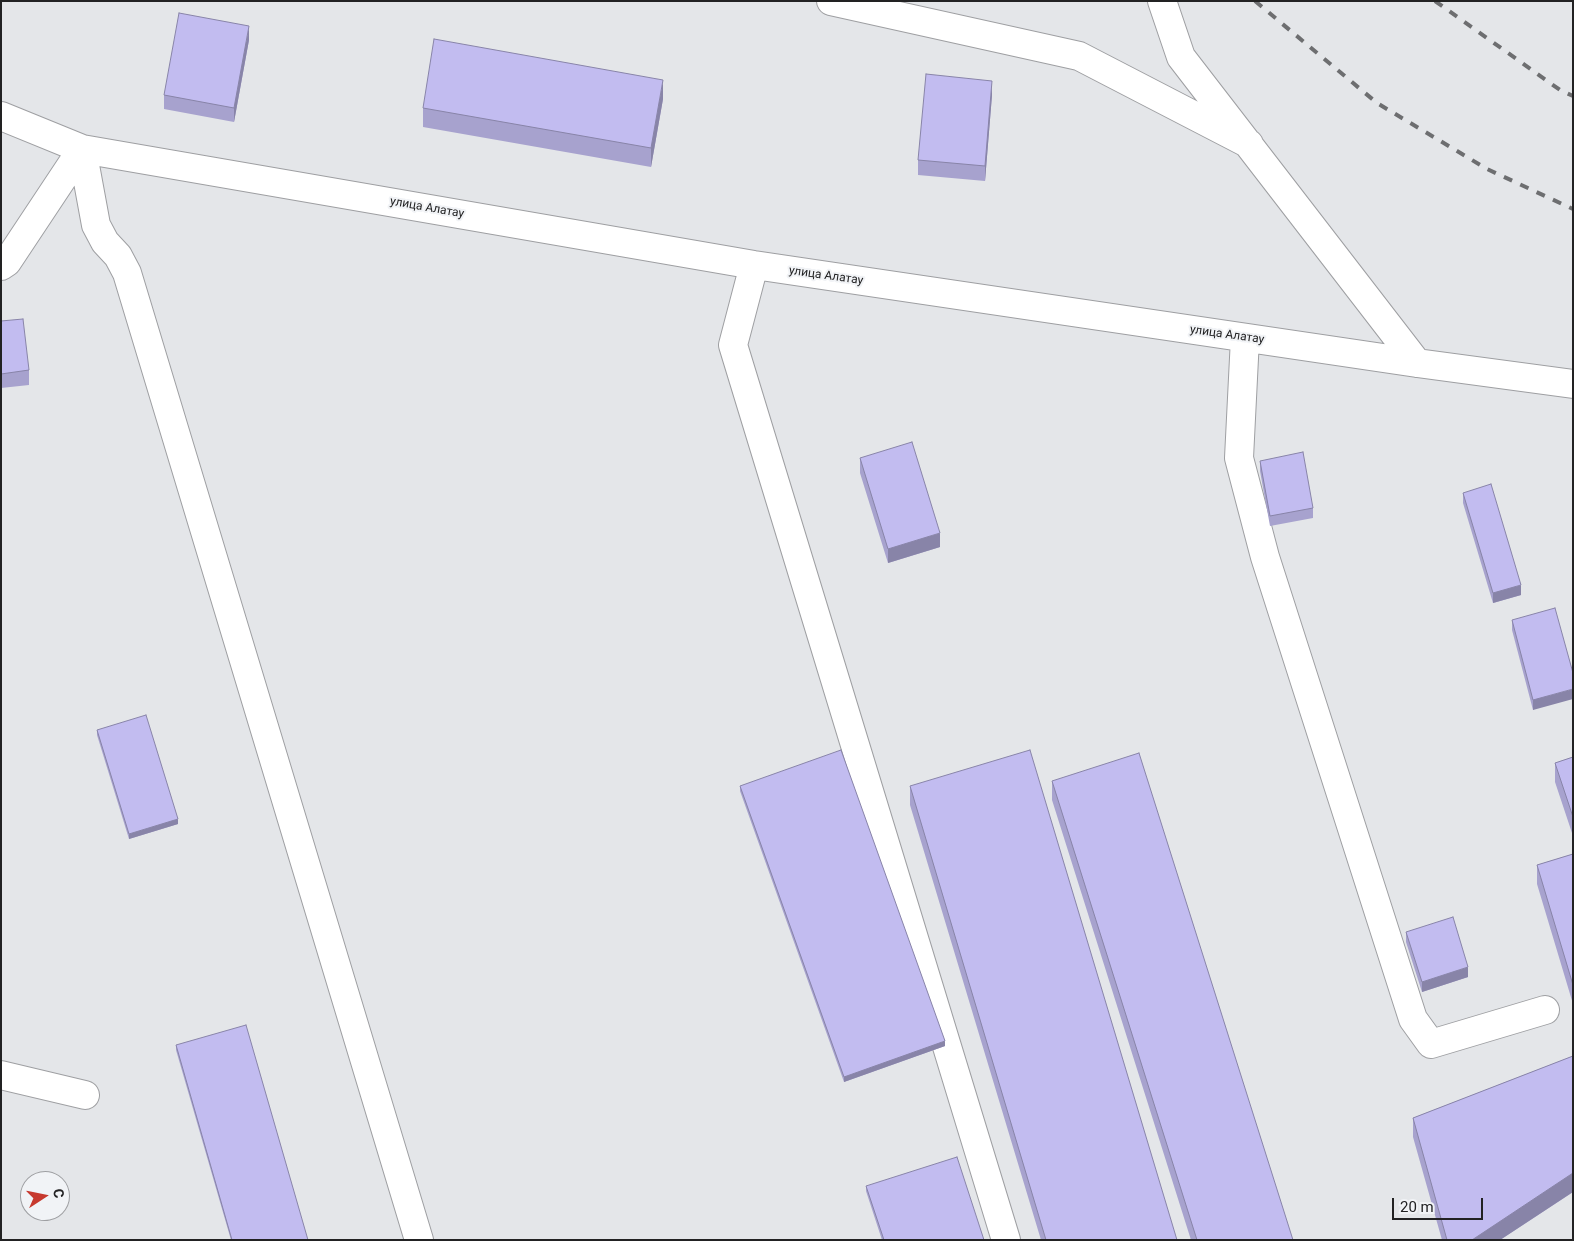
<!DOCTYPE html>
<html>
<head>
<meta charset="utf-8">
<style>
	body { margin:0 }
	#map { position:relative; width:1574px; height:1241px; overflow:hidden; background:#e4e6e9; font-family:Roboto,sans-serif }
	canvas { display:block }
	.frame { position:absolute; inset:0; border:2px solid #222223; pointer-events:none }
	.north { position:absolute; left:20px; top:1171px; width:50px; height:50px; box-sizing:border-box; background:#f1f3f6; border:1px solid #9e9fa2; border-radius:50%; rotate:79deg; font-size:14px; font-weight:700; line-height:20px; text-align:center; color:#222223 }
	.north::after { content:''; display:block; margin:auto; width:18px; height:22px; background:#c7392e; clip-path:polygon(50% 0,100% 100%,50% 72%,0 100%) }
	.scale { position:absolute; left:1392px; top:1198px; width:91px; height:22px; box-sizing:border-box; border:2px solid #222223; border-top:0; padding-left:6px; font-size:15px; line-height:18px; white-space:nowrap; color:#222223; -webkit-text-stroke:4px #f1f3f6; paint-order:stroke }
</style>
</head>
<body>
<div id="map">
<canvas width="1574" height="1241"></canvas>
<div class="frame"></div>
<div class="north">С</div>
<div class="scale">20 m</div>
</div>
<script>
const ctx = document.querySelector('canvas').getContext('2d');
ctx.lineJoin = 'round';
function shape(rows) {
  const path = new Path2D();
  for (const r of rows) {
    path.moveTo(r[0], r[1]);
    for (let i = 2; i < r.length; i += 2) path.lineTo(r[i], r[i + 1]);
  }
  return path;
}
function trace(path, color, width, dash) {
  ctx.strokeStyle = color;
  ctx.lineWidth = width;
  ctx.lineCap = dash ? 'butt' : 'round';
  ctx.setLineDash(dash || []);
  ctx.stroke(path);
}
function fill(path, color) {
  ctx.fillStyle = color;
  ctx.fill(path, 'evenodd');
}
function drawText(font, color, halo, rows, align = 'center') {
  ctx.font = font + ' Roboto,sans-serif';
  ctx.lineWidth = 4;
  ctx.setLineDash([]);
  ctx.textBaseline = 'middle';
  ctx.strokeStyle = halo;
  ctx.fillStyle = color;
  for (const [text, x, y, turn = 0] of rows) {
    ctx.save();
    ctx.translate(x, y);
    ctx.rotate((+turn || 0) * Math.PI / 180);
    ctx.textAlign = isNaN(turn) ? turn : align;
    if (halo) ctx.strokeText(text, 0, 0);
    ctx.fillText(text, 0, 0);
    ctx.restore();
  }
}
const minor = shape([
	[831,1,1079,56,1249,144],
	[1162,1,1181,57,1417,363],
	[1,116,82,149,96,225,105,242,118,256,127,273,419,1240],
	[754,265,733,345,1006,1240],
	[1,266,7,262,82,149,754,265,1417,363,1573,384],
	[1245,338,1239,458,1265,557,1413,1019,1431,1044,1545,1010],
	[1,1075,85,1095]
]);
trace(minor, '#9e9fa2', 30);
trace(minor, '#fff', 28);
trace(shape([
	[1255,1,1377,103,1487,169,1573,209],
	[1435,1,1560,90,1573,96]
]), '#6d6e70', 4, [9, 9]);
fill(shape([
	[249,40,234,122,164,109,164,95],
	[992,95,985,181,918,175,918,160],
	[663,99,651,167,423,127,423,108],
	[1,321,29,370,29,385,1,388],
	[860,458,940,547,888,563,860,473],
	[1260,461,1313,508,1313,518,1270,526,1260,471],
	[1463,493,1521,595,1493,603,1463,503],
	[1512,620,1573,673,1533,710,1512,630],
	[97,730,178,824,129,839,97,735],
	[1573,757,1573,836,1555,782,1555,763],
	[1052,781,1293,1240,1191,1240,1052,800],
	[740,786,945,1046,844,1082,740,791],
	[910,786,1177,1240,1041,1240,910,805],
	[1573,854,1573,1004,1537,884,1537,865],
	[1406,932,1468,977,1422,992,1406,942],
	[176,1045,308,1240,231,1240,176,1050],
	[1573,1056,1573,1192,1500,1240,1442,1240,1413,1137,1413,1118],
	[866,1186,984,1240,882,1240,866,1191]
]), '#a7a2ce');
fill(shape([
	[249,26,249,40,234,122,234,108],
	[663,80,663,99,651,167,651,148],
	[992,81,992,95,985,181,985,166],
	[940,533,940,547,888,563,888,549],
	[1521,585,1521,595,1493,603,1493,593],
	[1573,689,1573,699,1533,710,1533,700],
	[178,819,178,824,129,839,129,834],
	[1468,967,1468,977,1422,992,1422,982],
	[945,1041,945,1046,844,1082,844,1077],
	[1573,1173,1573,1192,1500,1240,1472,1240]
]), '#8884a8');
const building = shape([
	[179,13,249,26,234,108,164,95,179,13],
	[434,39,663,80,651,148,423,108,434,39],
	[926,74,992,81,985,166,918,160,926,74],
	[23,319,29,370,1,374,1,321,23,319],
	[912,442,940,533,888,549,860,458,912,442],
	[1303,452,1313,508,1270,516,1260,461,1303,452],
	[1491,484,1521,585,1493,593,1463,493,1491,484],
	[1555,608,1573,673,1573,689,1533,700,1512,620,1555,608],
	[146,715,178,819,129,834,97,730,146,715],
	[841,750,945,1041,844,1077,740,786,841,750],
	[1030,750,1177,1240,1046,1240,910,786,1030,750],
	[1139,753,1293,1240,1197,1240,1052,781,1139,753],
	[1573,757,1573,817,1555,763,1573,757],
	[1573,854,1573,985,1537,865,1573,854],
	[1453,917,1468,967,1422,982,1406,932,1453,917],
	[246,1025,308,1240,232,1240,176,1045,246,1025],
	[1573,1056,1573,1173,1472,1240,1447,1240,1413,1118,1573,1056],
	[957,1157,984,1240,884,1240,866,1186,957,1157]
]);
fill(building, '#c2bcf0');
trace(building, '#8884a8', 1);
drawText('12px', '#222223', '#f1f3f6', [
	["улица Алатау",427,208,10],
	["улица Алатау",826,276,8],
	["улица Алатау",1227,335,8]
]);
</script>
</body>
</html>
